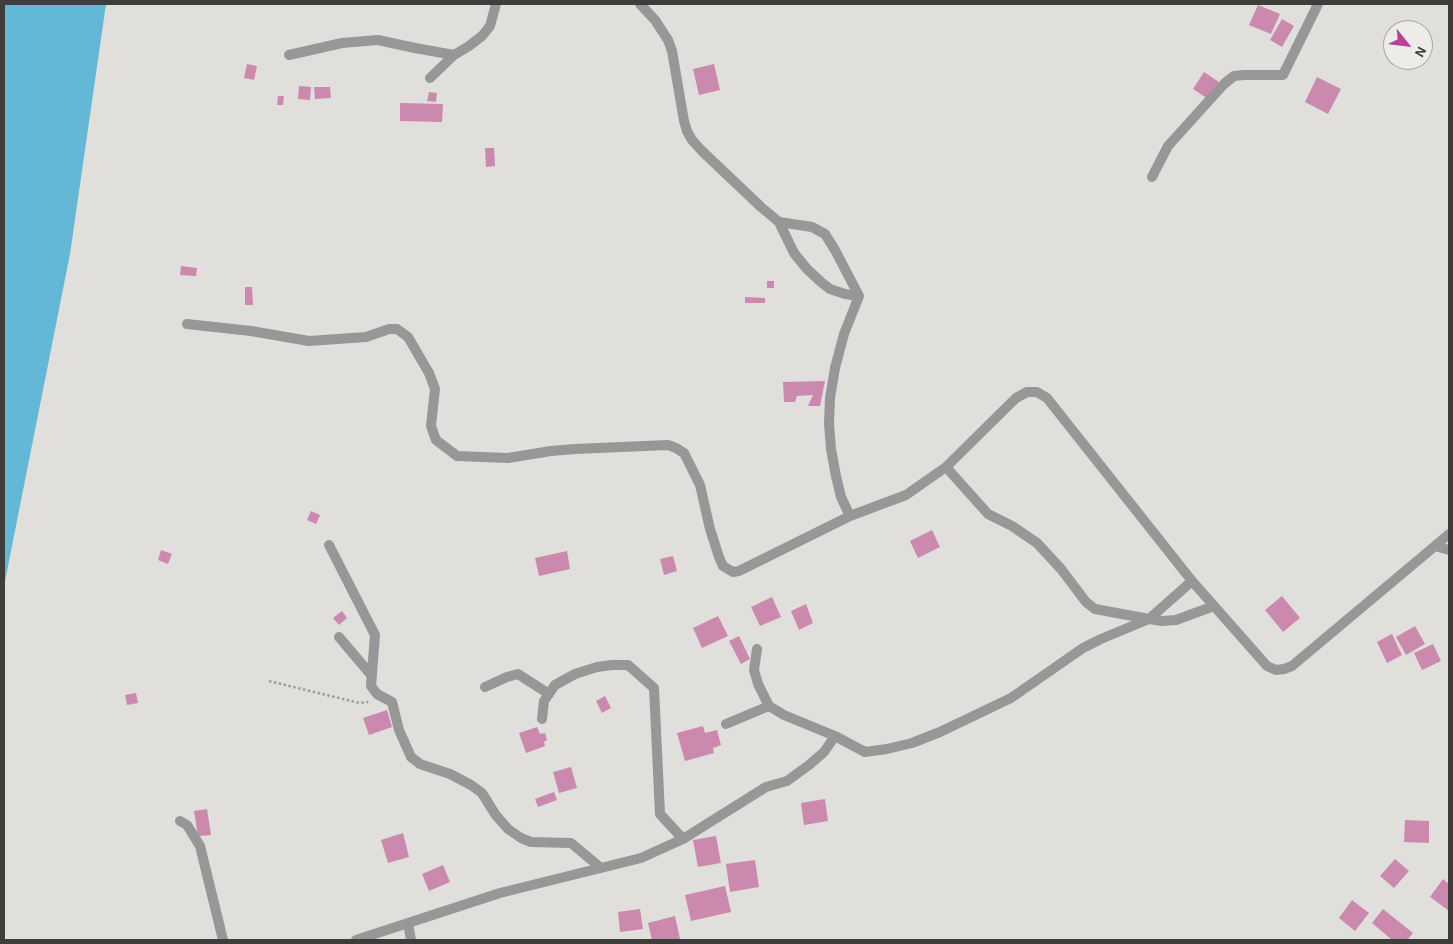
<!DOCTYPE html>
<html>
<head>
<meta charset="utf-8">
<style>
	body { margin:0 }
	#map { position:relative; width:1453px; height:944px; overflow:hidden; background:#e0dfdc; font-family:"Alegreya Sans",sans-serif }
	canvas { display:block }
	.frame { position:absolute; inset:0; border:5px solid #3d3d3c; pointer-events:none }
	.north { position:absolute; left:1383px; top:20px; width:50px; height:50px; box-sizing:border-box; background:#eeece9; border:1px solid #a7a6a4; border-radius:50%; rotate:119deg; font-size:14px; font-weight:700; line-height:20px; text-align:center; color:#3d3d3c }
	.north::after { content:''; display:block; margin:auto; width:18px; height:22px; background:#b84298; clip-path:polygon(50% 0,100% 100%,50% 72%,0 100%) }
</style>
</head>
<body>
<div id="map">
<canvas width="1453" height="944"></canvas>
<div class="frame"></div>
<div class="north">N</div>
</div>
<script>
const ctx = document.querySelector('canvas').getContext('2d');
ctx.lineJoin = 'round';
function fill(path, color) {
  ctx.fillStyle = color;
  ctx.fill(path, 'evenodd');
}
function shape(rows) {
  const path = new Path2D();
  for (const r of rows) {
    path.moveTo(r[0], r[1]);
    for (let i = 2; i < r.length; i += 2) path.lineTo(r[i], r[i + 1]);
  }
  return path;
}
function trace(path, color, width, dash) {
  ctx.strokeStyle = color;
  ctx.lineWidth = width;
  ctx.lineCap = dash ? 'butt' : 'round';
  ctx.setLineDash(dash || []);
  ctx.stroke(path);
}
fill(shape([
	[4,4,106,4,70,254,4,586]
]), '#62b8d5');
fill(shape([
	[1258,5,1280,14,1271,34,1249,25],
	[1282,19,1294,26,1282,47,1270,40],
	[247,64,257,66,254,80,244,78],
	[714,64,720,90,699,95,693,69],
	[1204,72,1219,82,1208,99,1193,89],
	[1317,77,1341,89,1328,114,1305,102],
	[299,86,311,87,310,100,298,99],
	[314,87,330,87,331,98,315,99],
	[429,92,437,93,436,102,427,101],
	[278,96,284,96,283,105,277,105],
	[400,103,443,104,442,122,400,121],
	[485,148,494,148,495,166,486,167],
	[181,266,197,268,196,276,180,275],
	[767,281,774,281,774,288,767,288],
	[245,287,252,287,253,305,245,305],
	[745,297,765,298,765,303,745,303],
	[825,381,820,406,808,406,813,395,797,396,795,402,784,402,783,382],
	[311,511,320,515,316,524,307,520],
	[932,530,940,547,918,558,910,541],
	[161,550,172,554,168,564,158,560],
	[567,551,570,569,539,576,535,558],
	[673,556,677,571,664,575,660,559],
	[1282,596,1300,618,1283,632,1265,610],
	[772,597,781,617,760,626,751,607],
	[806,604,813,623,799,630,791,611],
	[342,611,347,618,339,625,333,618],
	[718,616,728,636,702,648,693,628],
	[1415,626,1425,644,1406,655,1396,637],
	[1392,634,1402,655,1387,663,1377,642],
	[739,636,750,659,741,664,729,641],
	[1433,644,1441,661,1422,670,1414,653],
	[136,693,138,703,127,705,125,695],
	[605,696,611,708,602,713,596,701],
	[387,710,392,727,369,735,363,718],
	[703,726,705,733,717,730,721,745,713,748,714,753,685,761,677,733],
	[537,727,540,734,545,733,547,740,544,742,545,746,526,753,519,733],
	[571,767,577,788,559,793,553,772],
	[554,792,557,800,538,807,535,799],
	[825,799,828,821,804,825,801,803],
	[207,809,211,835,198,836,194,811],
	[1405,820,1429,821,1429,843,1404,842],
	[403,833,409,857,388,863,381,840],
	[716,836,721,863,698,867,693,840],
	[1395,859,1409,871,1394,888,1380,876],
	[755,860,759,887,730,892,726,864],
	[443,865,450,882,429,891,422,874],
	[1443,879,1449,884,1449,911,1430,897],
	[725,886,731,912,691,921,685,895],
	[1352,900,1369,913,1355,931,1339,918],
	[640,909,643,929,620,932,618,912],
	[1383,909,1413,933,1407,940,1392,940,1372,923],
	[675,916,680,939,674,940,652,940,648,923]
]), '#cb89ae');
trace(shape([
	[269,681,347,700,360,703,368,702]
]), '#9d9c9a', 2.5, [2.5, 2.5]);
trace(shape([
	[640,4,655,20,668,40,672,51,684,121,687,131,692,140,702,151,761,207,779,222,812,227,825,234,835,250,859,296,844,334,835,368,830,398,829,424,831,449,836,476,841,497,850,516,906,495,946,467,988,514,1012,526,1037,543,1061,569,1086,602,1095,609,1149,619,1192,581,1267,666,1276,670,1284,669,1292,666,1435,546,1449,550],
	[289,55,342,43,378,40,415,48,454,55],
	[430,78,454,55,469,46,482,36,490,26,496,4],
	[1152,177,1168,146,1224,84,1234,76,1244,75,1283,75,1318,4],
	[779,222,794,253,807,269,821,282,830,289,845,294,859,296],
	[187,324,251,331,309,341,366,337,389,329,397,329,408,337,429,373,435,389,431,426,436,440,457,456,508,458,551,451,575,449,668,445,676,448,684,453,700,485,710,529,719,557,723,566,733,572,739,571,850,516],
	[946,467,1016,398,1027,392,1037,392,1047,398,1192,581],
	[329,545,375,635,371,686,377,694,392,702,399,730,411,757,420,764,450,774,471,785,482,793,495,814,508,829,521,838,531,842,571,843,601,868],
	[1435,546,1449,534],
	[339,637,372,676],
	[757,649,754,670,758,684,769,706],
	[485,687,507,677,518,674,549,694],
	[542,719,544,701,555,685,575,674,597,667,612,665,628,665,654,688,660,814,683,839],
	[726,724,769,706,784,715,835,736,865,752,887,749,912,743,940,732,1011,698,1083,648,1101,639,1149,619,1162,621,1176,620,1214,606],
	[180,821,187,825,200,846,223,940],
	[408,923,411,940],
	[356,940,500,893,641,858,683,839,766,787,787,781,809,765,824,752,835,736]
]), '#989798', 10);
</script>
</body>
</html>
